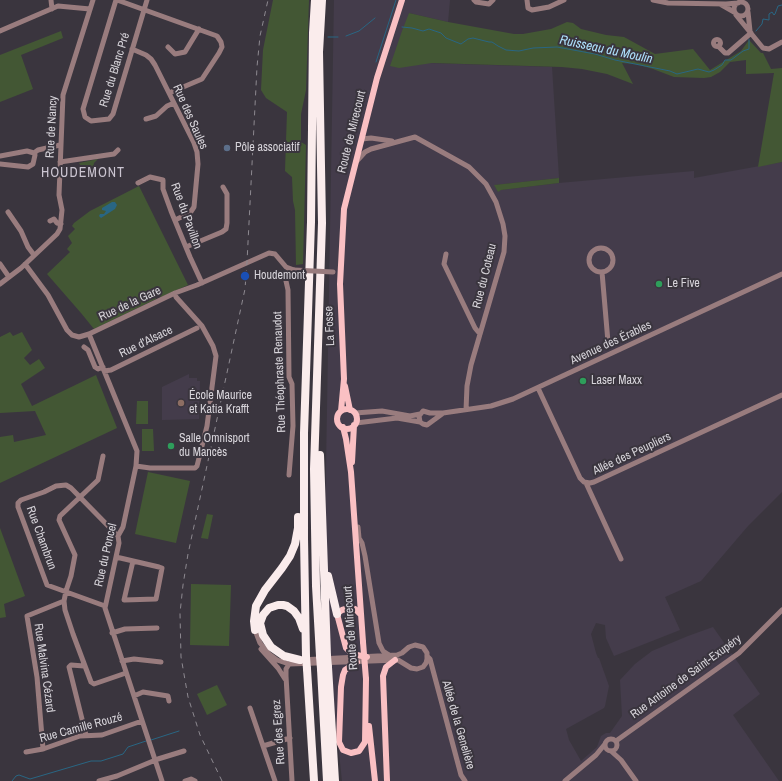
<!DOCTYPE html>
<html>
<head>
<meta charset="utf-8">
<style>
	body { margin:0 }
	canvas { display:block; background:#3a353e }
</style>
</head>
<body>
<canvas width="782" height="781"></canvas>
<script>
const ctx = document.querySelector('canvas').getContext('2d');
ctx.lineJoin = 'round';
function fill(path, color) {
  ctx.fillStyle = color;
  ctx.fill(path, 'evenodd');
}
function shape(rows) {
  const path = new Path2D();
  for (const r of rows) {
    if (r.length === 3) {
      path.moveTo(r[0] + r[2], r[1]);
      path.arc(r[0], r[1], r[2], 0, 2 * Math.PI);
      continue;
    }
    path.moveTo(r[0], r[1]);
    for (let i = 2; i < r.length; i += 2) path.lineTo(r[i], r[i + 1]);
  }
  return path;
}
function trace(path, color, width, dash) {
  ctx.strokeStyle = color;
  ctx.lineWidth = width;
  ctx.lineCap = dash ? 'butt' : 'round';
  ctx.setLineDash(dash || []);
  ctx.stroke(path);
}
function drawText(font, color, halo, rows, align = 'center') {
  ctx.font = font + ' "Archivo Narrow",sans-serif';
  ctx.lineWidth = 4;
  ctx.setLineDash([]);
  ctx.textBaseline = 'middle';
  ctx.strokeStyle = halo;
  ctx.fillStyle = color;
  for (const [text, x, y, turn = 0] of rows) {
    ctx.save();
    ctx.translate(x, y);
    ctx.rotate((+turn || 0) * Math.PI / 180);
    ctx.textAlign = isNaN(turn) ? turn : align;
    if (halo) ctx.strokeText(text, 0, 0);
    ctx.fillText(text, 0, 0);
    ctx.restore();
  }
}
fill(shape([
	[334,0,450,0,448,22,409,13,426,63,552,67,559,178,495,185,498,192,500,190,559,183,694,171,694,178,782,162,782,492,748,526,701,581,665,597,680,630,614,656,606,638,605,625,596,623,591,634,596,653,598,658,599,658,609,686,605,706,604,708,566,729,569,740,581,761,597,747,601,736,606,733,610,733,622,716,620,680,635,664,652,651,688,636,713,627,760,694,733,715,779,781,342,781,331,676,325,527],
	[189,374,189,378,197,378,197,381,200,381,199,419,162,420,162,387]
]), '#443c4b');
fill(shape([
	[273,0,309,0,306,90,301,114,301,142,306,145,303,264,296,265,295,210,293,201,292,177,285,171,287,112,266,98,261,90,263,50],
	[409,13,448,22,514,34,523,34,551,29,567,22,573,23,581,29,606,35,624,37,655,54,693,49,710,70,741,51,749,40,761,53,763,53,771,69,782,68,782,162,758,167,774,73,746,74,746,60,730,62,720,72,711,77,704,78,674,77,653,69,636,64,622,63,633,84,607,74,582,69,562,67,432,63,399,68,390,66,402,31],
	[61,31,63,38,21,55,33,89,0,102,0,55],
	[98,159,94,163,93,168,88,170,86,166,82,168,79,163],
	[559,178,559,183,501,190,498,192,494,185],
	[139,186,188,285,161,297,158,295,155,297,156,299,94,329,81,313,47,274,70,252,67,249,72,243,68,236,75,229,72,226,74,223,90,211],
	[10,332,13,336,22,332,32,350,24,358,30,365,39,359,45,368,21,384,32,406,96,375,117,428,0,483,0,437,13,435,14,442,46,435,35,411,0,413,0,337],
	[137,401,148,401,148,424,136,424],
	[142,429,153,429,154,451,142,451],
	[148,472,190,481,176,543,135,534],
	[207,514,213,515,208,539,201,538],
	[0,528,25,596,4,604,6,617,0,618],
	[191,584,231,585,229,646,190,645],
	[217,685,227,705,207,715,197,694]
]), '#435734');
fill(shape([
	[112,202,115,202,117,205,115,209,101,218,99,216,100,214,104,214,106,211,102,210,102,208]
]), '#296683');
trace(shape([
	[402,27,412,28,423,31,429,29,441,33,446,38,461,44,468,39,473,38,489,42,492,42,498,46,506,50,519,51,533,48,557,47,595,54,615,60,670,71,677,74,698,69,709,72,714,70,722,65,725,60,731,60,743,51,749,49,749,39],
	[756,31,762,24,763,19,769,20,769,14,772,12,774,15,775,14,778,6,782,5],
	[346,36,359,31,375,18],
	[328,37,338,37],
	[376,62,396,0],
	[151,740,179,731],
	[12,781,16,776,19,775,30,779,91,761,101,761,123,754,128,747,146,741]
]), '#296683', 1);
trace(shape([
	[51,0,52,9],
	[116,0,83,109,85,117,91,121,109,119,113,114,147,0],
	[117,0,217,36,221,42,222,47,219,53,202,79,169,93],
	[474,0,476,2,489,4,493,0],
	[527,0,528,8,532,10,549,7,564,0],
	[653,0,668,3,726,4,738,3],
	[741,9,7],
	[720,4,734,12],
	[748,12,750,31],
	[736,15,763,48,769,49,782,42],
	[0,31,58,6,90,9],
	[717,43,3.5],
	[718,46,725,53,728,53,751,33],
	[168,47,175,54,185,52,199,29],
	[132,49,146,55,151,59,155,65,194,143,197,152,198,164,194,207,190,213,175,220],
	[146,119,156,116,167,106,174,103],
	[362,139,371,138,392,141],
	[0,156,27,151,34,153,38,150,60,145],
	[60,162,114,154,118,150],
	[356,162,365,152,371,149,415,137,469,167,486,184,496,202,503,224,505,236,504,252,471,365,467,386,466,410],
	[0,164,28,167,33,164,35,155,34,153],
	[138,183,150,177,163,180,163,189,171,211,190,257,202,283],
	[8,212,21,231,28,247,34,255],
	[50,221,54,219,57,223,61,224],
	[186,247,222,232,226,229,227,223,227,194,223,187],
	[601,260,12],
	[446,254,444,264,475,328,480,334],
	[0,264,9,277],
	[25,264,48,295,67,330,72,335,79,337,89,334,175,293,197,285,269,253,275,254,286,267,294,270],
	[602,272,608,342],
	[0,284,21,268,57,234,60,229,62,210,59,195,63,95,93,0],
	[89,334,137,451,136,466,123,527,118,536,119,543,105,608,162,781],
	[84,347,88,350,95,367,98,369,103,367],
	[104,371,111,370,197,328],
	[538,388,580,478,584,482,590,483,594,482,782,395],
	[355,413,382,411,410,416,420,414],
	[420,422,419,416,423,411,430,413,443,413,491,406,513,399,782,274],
	[356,423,397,418,420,422,423,424,427,425,442,414],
	[136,466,150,468,195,468,197,466,207,426,216,356,213,346,202,326,176,297,175,293],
	[289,475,293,426,292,384,289,377,288,290,286,281,286,275,289,269],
	[586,483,621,559],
	[358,527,359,538,362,543,365,556,379,643,383,651,389,655],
	[116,557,159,567,162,568,156,599,124,600,133,561],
	[64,601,65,610,73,634,91,682,94,684,126,673],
	[105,606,47,585,18,507,18,503,21,500,44,492,56,486,66,485,71,488,118,536],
	[255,630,260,643,269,654,277,660,289,664,398,660,411,668,417,669,423,667,426,663,427,659,427,653,423,647,415,645,409,647,402,653,397,655,300,660,289,664,286,669,286,676,292,781],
	[112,633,125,629,157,628],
	[261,649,278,668,285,679],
	[427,656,430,659,461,775,465,781],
	[122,661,134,659,161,662],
	[84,666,71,665,69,667,86,735],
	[134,696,143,692,168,696,169,701],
	[250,708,275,781],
	[611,745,6],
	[616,741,739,653,782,610],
	[263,746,290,738],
	[43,749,37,677,27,616,64,601,66,591,71,576,75,555,59,520,60,516,98,480,103,456],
	[611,751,621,760,636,781],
	[26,752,43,749,80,736,102,735,142,721],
	[99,781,117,776,158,759,184,751],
	[185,781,191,779,195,781],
	[565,781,596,755,605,744]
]), '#997c7e', 5);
trace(shape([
	[345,386,350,410],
	[347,419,10],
	[341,411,344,379,340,284,344,209,377,78,402,0],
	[343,427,346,439,351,472,363,642],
	[352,462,354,425],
	[361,615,355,609,349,608,342,610,337,614,346,648,352,654,367,657],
	[357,662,345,670,343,675,341,687,339,742,343,750,351,753,359,751,365,742,366,679],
	[369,726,375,781],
	[387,781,383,676,386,667,395,660]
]), '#fac0c3', 6);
trace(shape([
	[320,455,327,656],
	[328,576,337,614],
	[255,630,254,621,256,606,265,590,282,568,290,556,295,544,298,528,298,517],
	[320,656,316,586,314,469,322,223,319,52,322,0],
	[306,657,304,538,304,433,311,222,313,33,315,0],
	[300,660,284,656,271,647,263,635,260,623,263,615,269,608,278,605,283,605,287,606,294,611,299,618,303,629],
	[328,667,335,781],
	[307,669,314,781],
	[321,669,327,781]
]), '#faecec', 8);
trace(shape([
	[222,781,200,735,188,697,181,657,180,613,183,585,188,554,245,289,247,262,257,67,260,36,268,0]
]), '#8d8990', 1, [5, 5]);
trace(shape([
	[294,270,333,272]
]), '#997c7e', 5);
trace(shape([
	[363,642,366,679]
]), '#fac0c3', 6);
trace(shape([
	[320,656,321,669],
	[327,656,328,667],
	[306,657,307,669]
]), '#faecec', 8);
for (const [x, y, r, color] of [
	[227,148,4,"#5c6f8a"],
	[245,276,5,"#1a4fb4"],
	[659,284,4,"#2e9e5b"],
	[583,381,4,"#2e9e5b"],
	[181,403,4,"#8d6e63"],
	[171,446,4,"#2e9e5b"]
]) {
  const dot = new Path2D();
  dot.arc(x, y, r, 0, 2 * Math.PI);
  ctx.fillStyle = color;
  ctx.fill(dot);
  trace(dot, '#3a353e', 1.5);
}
drawText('12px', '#d7d4da', '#3a353e', [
	["Rue du Blanc Pré",115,70,-73],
	["Rue des Saules",190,117,66],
	["Rue de Nancy",52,127,-87],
	["Route de Mirecourt",352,132,-76],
	["Rue du Pavillon",186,216,70],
	["Rue du Coteau",485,276,-76],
	["Rue de la Gare",130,304,-25],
	["La Fosse",330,326,-93],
	["Rue d'Alsace",146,342,-26],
	["Avenue des Érables",611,343,-25],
	["Rue Théophraste Renaudot",280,372,-92],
	["Allée des Peupliers",632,454,-25],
	["Rue Chambrun",41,538,70],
	["Rue du Poncel",106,555,-77],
	["Route de Mirecourt",351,628,-94],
	["Rue Malvina Cézard",44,668,82],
	["Rue Antoine de Saint-Exupéry",686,677,-36],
	["Allée de la Genelière",458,725,74],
	["Rue Camille Rouzé",81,728,-15],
	["Rue des Egrez",279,732,-94]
]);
drawText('12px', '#d7d4da', '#3a353e', [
	["Pôle associatif",235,148],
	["Houdemont",254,276],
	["Le Five",667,284],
	["Laser Maxx",591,381],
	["École Maurice",189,396],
	["et Katia Krafft",189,410],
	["Salle Omnisport",179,439],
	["du Mancès",179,453]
], 'left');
drawText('italic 13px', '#afe2fe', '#3a353e', [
	["Ruisseau du Moulin",606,50,12]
]);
ctx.letterSpacing = '1px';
drawText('14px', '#cbc5d1', '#3a353e', [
	["HOUDEMONT",83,173]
]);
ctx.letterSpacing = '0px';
</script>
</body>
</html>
